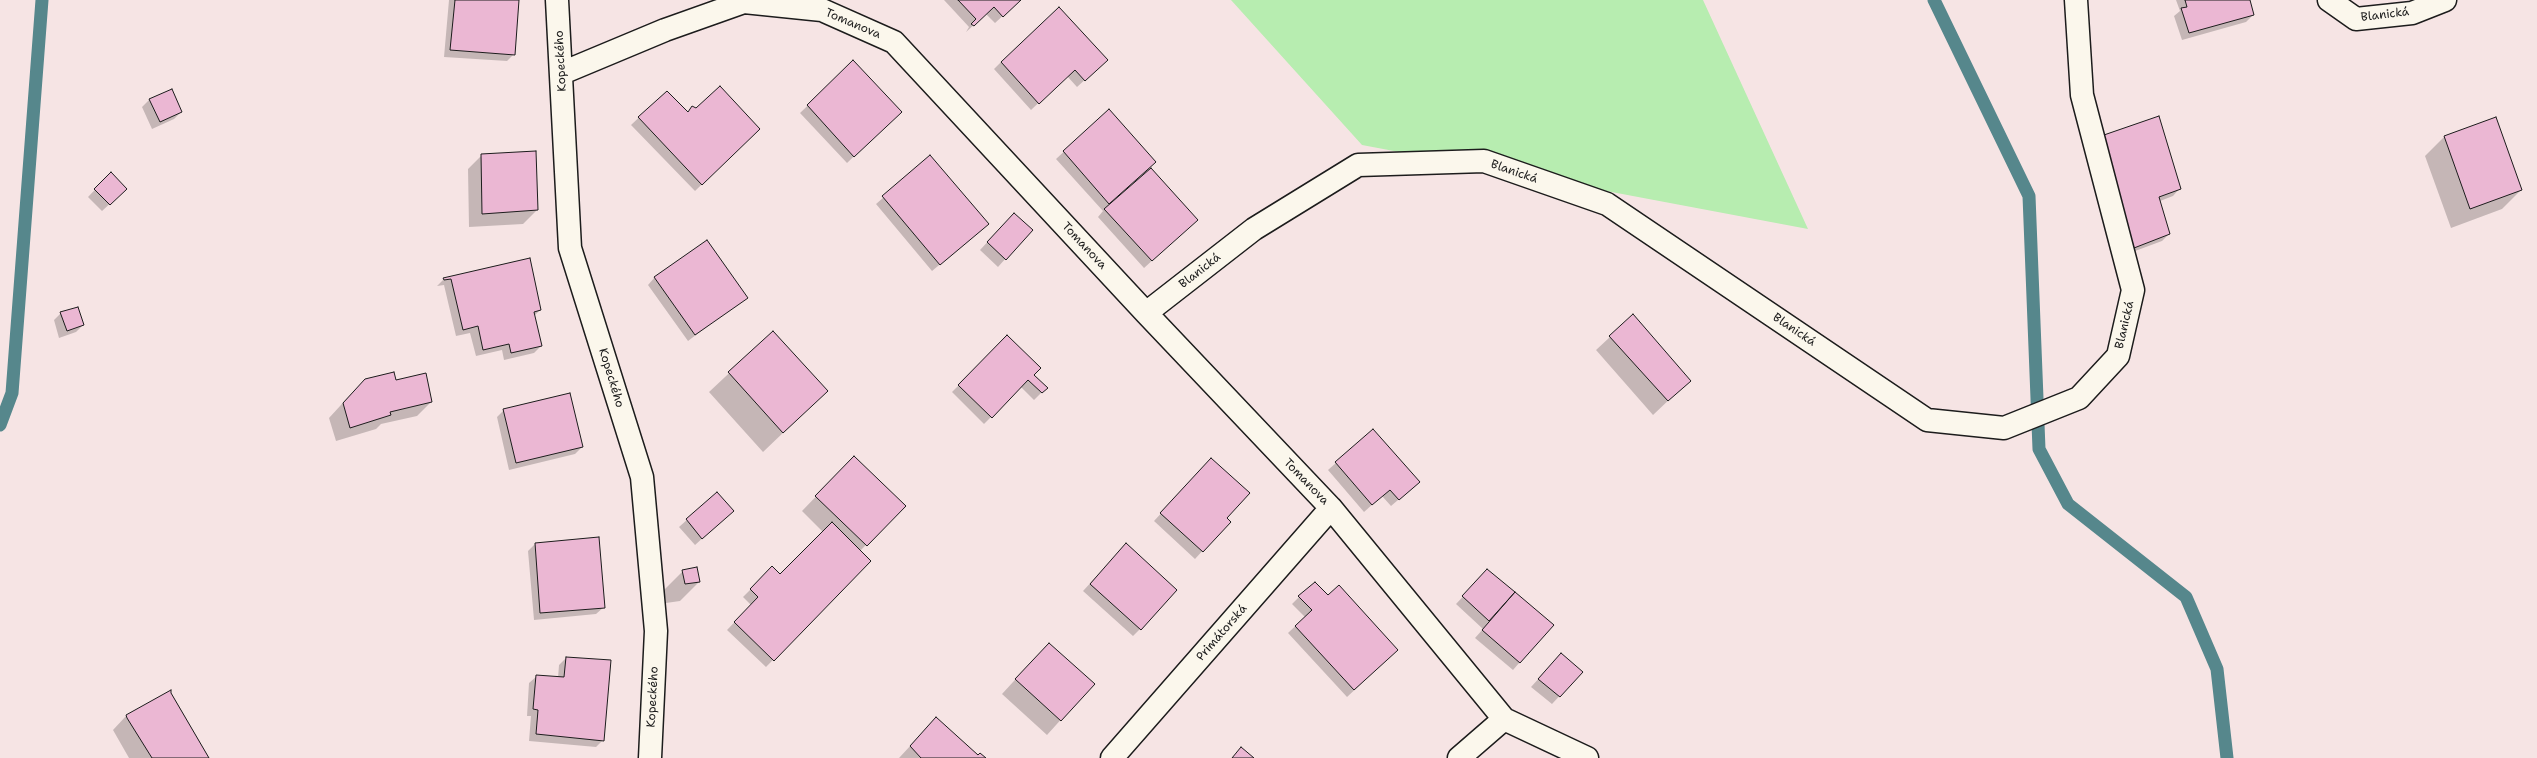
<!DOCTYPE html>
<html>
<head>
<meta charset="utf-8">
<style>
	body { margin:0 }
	canvas { display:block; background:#f6e4e4 }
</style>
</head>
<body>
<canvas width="2537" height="758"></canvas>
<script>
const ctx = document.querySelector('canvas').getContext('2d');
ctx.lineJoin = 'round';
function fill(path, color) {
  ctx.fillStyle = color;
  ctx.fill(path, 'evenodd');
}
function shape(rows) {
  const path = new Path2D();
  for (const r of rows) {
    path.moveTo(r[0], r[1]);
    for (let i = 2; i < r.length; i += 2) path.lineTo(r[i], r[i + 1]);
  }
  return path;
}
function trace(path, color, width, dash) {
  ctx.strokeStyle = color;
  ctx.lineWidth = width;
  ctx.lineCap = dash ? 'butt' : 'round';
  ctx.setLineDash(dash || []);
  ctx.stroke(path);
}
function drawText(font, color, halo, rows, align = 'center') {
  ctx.font = font + ' "Shantell Sans",sans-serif';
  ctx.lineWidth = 3;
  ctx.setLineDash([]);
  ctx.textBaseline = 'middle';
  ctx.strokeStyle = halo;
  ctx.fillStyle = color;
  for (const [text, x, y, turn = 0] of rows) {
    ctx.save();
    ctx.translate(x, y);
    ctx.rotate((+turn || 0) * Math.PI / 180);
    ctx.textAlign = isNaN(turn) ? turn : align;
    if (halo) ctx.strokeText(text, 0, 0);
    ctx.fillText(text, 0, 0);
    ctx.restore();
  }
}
fill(shape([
	[1231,0,1703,0,1808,229,1362,145]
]), '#b7edb0');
fill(shape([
	[449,0,518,0,514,54,507,61,444,57],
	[944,0,1020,0,995,23,986,14,966,32,969,27],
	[2176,0,2249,0,2253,15,2246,22,2182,40,2174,16,2180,11],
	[853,62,893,119,847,163,800,113],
	[1001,62,1099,67,1077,87,1067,76,1031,110,994,69],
	[666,92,687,113,692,107,759,129,695,191,631,125],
	[149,100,181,112,174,119,152,129,142,107],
	[1109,110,1149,168,1197,220,1144,268,1098,217,1103,211,1056,159],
	[2444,137,2521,190,2502,209,2451,228,2425,156],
	[2094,144,2180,188,2173,196,2160,201,2169,234,2162,241,2127,254],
	[482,155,537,210,523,224,469,227,468,169],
	[930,157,980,231,932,271,876,204],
	[111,173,126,189,102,211,88,197],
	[1007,221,1031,230,998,267,980,250],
	[529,260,540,310,534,316,541,346,534,353,504,360,502,350,476,356,470,333,456,336,444,285,437,286,444,279],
	[655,277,746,297,688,341,648,285],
	[61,313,83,325,76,332,59,338,54,320],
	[773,332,807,410,763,452,709,392],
	[1007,337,1033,375,1046,388,1034,400,1021,387,984,424,952,392],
	[1610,337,1690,380,1653,415,1596,350],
	[395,381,431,402,417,416,381,424,376,429,336,441,329,418,351,394],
	[504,410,582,447,575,454,509,470,497,417],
	[1373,430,1411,489,1391,506,1382,496,1364,512,1328,470],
	[854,457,904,506,860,551,870,561,766,667,727,630,751,605,743,597,772,568,780,576,823,532,802,511],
	[1211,459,1226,518,1229,522,1195,559,1154,521],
	[717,493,725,518,695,545,679,527],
	[598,538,604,607,596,614,534,620,528,551,535,544],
	[1119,552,1140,629,1133,636,1083,591],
	[683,571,699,582,680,601,666,603,664,590],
	[1487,571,1552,625,1513,670,1475,638,1483,629,1456,604],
	[1299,597,1390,657,1347,697,1288,633,1305,617,1292,604],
	[1561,654,1582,672,1552,704,1531,687],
	[566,658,603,740,596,747,529,741,531,716,527,716,529,683,537,676,558,678,559,665],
	[1035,658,1093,684,1047,735,1002,694],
	[170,691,209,758,129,758,113,730,126,716],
	[936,718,978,756,984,758,899,758]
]), '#0003');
trace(shape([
	[1934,0,2029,196,2039,449,2068,504,2186,597,2217,669,2227,758],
	[0,425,12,393,42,0]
]), '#56878c', 13);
const building = shape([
	[455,0,519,0,515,55,450,50,455,0],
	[958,0,1021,0,1003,17,994,7,974,26,971,24,976,19,958,0],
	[2185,0,2250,0,2254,15,2189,33,2181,8,2187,7,2185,0],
	[1059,7,1108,60,1085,81,1075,70,1039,104,1001,62,1059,7],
	[853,60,902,112,854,157,807,105,853,60],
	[720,86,760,129,702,185,638,117,667,91,688,112,692,106,696,108,720,86],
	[172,89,182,112,160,122,149,99,172,89],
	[1109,109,1156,162,1109,204,1063,151,1109,109],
	[2159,116,2181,189,2159,197,2170,234,2134,248,2101,136,2159,116],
	[2496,117,2522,190,2470,209,2444,136,2496,117],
	[536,151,538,210,482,214,481,154,536,151],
	[930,155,989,224,940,265,882,196,930,155],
	[1151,168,1198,220,1152,261,1104,209,1151,168],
	[111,172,127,189,110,205,94,189,111,172],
	[1014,213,1033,230,1006,260,987,242,1014,213],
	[707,240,748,298,695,335,654,277,707,240],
	[530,258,541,310,534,312,542,346,511,353,509,344,483,350,478,326,463,330,451,279,444,280,443,278,530,258],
	[78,307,84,325,67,331,60,312,78,307],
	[1633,314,1691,381,1668,401,1609,336,1633,314],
	[773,331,828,391,783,433,728,372,773,331],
	[1007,335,1041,368,1034,375,1048,388,1042,393,1028,380,992,418,958,385,1007,335],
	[394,372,396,380,426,373,432,402,390,412,391,415,350,428,343,403,365,379,394,372],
	[570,393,583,447,516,463,503,409,570,393],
	[1373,429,1420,482,1399,500,1390,490,1372,505,1335,462,1373,429],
	[854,456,906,506,867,546,815,496,854,456],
	[1211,458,1250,493,1227,518,1231,522,1203,552,1160,513,1211,458],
	[717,492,734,511,702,539,686,519,717,492],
	[832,522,871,561,774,661,734,622,758,597,750,589,772,566,780,574,832,522],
	[599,537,605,608,540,613,535,543,599,537],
	[1126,543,1177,590,1141,630,1090,584,1126,543],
	[697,567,700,582,685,584,682,570,697,567],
	[1487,569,1515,592,1489,621,1462,596,1487,569],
	[1315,582,1328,595,1339,585,1398,650,1354,690,1295,626,1312,610,1298,596,1315,582],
	[1515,592,1554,625,1520,663,1482,630,1515,592],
	[1049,643,1095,684,1061,721,1015,679,1049,643],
	[1561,653,1583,672,1560,697,1538,679,1561,653],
	[566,657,611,660,604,741,536,734,538,710,533,709,536,675,564,677,566,657],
	[171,690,171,693,209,758,152,758,127,718,126,715,171,690],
	[936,717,978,755,980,753,986,758,921,758,910,746,936,717],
	[1241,747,1254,758,1232,758,1241,747]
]);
fill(building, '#ebb7d3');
trace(building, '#1c1c1c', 1);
const minor = shape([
	[557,0,570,248,642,477,656,631,650,758],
	[2329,0,2356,19,2412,13,2445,0],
	[562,73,665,30,744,2,822,10,894,42,1146,313,1331,508,1504,719,1587,758],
	[1146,313,1254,229,1358,165,1484,161,1607,204,1927,420,2004,428,2079,398,2118,356,2133,290,2082,95,2076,0],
	[1112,758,1331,508],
	[1459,758,1504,719]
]);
trace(minor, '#1c1c1c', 25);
trace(minor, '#fbf7ec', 22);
drawText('12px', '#1c1c1c', '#fbf7ec', [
	["Blanická",2385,15,-7],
	["Tomanova",853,24,23],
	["Kopeckého",561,61,-93],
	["Blanická",1514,172,19],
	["Tomanova",1084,246,47],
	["Blanická",1200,271,-38],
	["Blanická",2125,325,-77],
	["Blanická",1794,330,34],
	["Kopeckého",611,378,73],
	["Tomanova",1306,482,46],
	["Primátorská",1222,633,-49],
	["Kopeckého",653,697,-87]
]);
</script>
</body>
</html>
